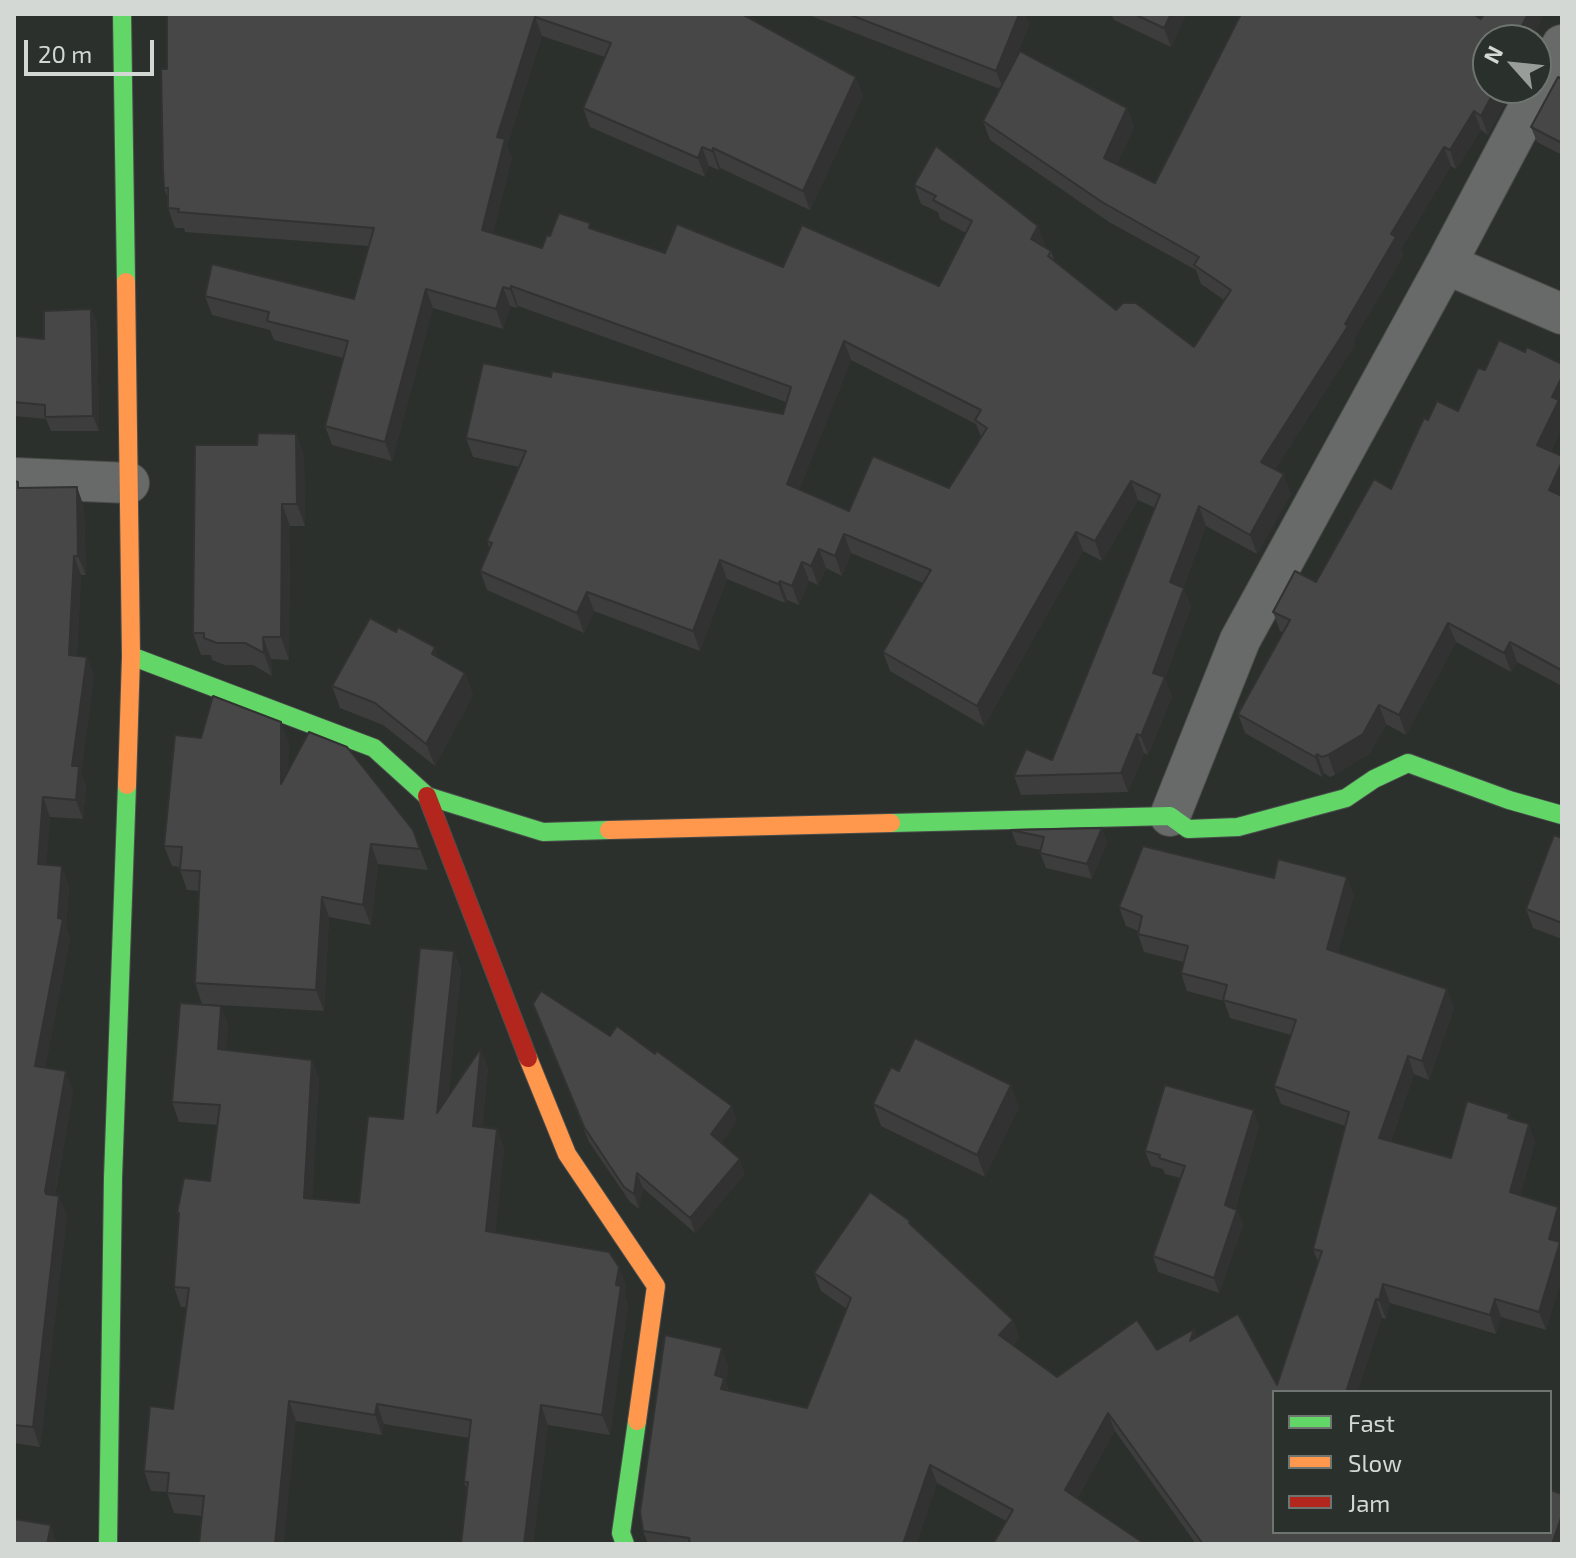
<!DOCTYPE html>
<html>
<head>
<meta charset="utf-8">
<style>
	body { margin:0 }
	#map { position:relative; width:1576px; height:1558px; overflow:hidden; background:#2b302d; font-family:"Exo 2",sans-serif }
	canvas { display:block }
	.frame { position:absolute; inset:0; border:16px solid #d4d8d5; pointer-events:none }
	.legend { position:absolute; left:1272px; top:1390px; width:280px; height:144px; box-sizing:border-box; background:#2a312d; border:2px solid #6e7470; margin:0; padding:10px 14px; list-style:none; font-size:24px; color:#d4d8d5 }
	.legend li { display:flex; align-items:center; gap:16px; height:40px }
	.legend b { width:40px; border:2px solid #6e7470 }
	.north { position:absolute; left:1472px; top:24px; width:80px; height:80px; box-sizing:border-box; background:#2a312d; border:2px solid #6e7470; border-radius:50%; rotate:297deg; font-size:22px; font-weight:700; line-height:32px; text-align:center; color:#d4d8d5 }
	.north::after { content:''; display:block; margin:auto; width:28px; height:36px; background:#999d9a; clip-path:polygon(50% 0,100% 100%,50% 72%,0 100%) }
	.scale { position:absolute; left:24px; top:40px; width:130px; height:36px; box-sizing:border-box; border:4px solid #d4d8d5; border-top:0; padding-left:10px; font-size:24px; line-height:28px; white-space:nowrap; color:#d4d8d5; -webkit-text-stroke:6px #2a312d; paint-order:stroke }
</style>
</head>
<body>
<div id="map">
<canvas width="1576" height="1558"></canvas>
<div class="frame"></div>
<ul class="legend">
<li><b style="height:10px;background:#63d668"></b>Fast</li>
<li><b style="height:10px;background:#ff974d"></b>Slow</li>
<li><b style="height:10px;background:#b3261e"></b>Jam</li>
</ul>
<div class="north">N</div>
<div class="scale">20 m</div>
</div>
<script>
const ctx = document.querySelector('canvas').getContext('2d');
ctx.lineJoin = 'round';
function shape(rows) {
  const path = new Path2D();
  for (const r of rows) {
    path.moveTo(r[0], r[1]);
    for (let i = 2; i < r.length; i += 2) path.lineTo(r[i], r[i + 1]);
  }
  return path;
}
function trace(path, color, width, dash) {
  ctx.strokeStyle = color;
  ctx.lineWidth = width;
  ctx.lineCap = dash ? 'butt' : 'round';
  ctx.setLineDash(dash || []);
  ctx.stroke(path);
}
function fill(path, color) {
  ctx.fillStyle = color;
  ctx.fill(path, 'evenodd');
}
const street = shape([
	[1446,264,1562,45],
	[14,478,129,483],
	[1170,816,1240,640,1446,264,1562,314]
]);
const fast = shape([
	[122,14,126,282],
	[131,656,374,748,427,796,543,832,609,830],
	[891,823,1170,816,1188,829,1238,827,1346,798,1374,779,1408,763,1509,800,1562,815],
	[108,1544,113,1178,127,785],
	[625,1544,621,1533,637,1421]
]);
const slow = shape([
	[126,282,131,656,127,785],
	[609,830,891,823],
	[528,1058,567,1154,656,1286,637,1421]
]);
const jam = shape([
	[427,796,528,1058]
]);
trace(street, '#4a4e4b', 42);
trace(fast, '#4a4e4b', 20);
trace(slow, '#4a4e4b', 20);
trace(jam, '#4a4e4b', 20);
trace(street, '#676a68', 40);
trace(fast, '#63d668', 18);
trace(slow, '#ff974d', 18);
trace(jam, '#b3261e', 18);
fill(shape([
	[167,14,742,14,863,96,810,210,720,168,719,170,709,166,705,177,590,127,583,108,605,57,542,36,507,146,512,158,493,233,542,248,550,236,592,229,665,253,939,286,966,233,940,219,938,212,921,204,914,185,1038,226,1045,245,1044,247,1051,251,1055,262,1116,310,1194,347,1224,300,1201,284,1196,270,1109,222,990,140,983,121,1000,89,806,14,1025,14,1029,25,1016,58,1127,108,1134,127,1117,164,1155,183,1269,15,1481,19,1484,14,1544,14,1531,40,1488,88,1513,88,1488,135,1481,130,1456,169,1451,166,1401,249,1403,256,1353,341,1355,345,1275,469,1291,494,1257,554,1206,526,1183,587,1191,607,1165,678,1172,697,1148,755,1144,753,1128,792,1021,795,1014,776,1052,760,1155,508,1138,500,1102,561,1083,551,984,726,890,671,883,652,923,583,851,553,842,576,826,568,818,585,809,581,799,605,787,600,785,603,727,579,700,651,594,611,584,633,487,590,480,571,490,549,487,541,519,467,473,457,466,438,551,377,783,414,786,402,518,306,517,308,510,306,503,329,433,308,392,461,332,445,325,426,343,358,274,340,270,330,212,315,205,296,354,299,369,246,185,232,184,228,175,228,168,208,168,199,164,188],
	[851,360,976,424,981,437,949,488,849,511,799,490],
	[1111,14,1186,14,1171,47,1114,20],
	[1562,79,1562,155,1537,142,1531,127],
	[91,309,97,324,99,431,51,431,46,419,14,416,14,336,44,339],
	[1525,352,1562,364,1562,428,1551,451,1562,456,1562,686,1517,662,1511,672,1456,642,1406,735,1386,724,1370,753,1335,775,1330,777,1324,773,1322,777,1245,733,1238,714,1283,633,1280,631,1273,612,1316,582,1391,489,1428,420,1458,411,1485,370],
	[296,434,304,456,305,526,290,526,289,660,271,659,272,676,253,665,225,665,212,660,211,655,201,655,193,633,257,445],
	[14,481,20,488,84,507,86,575,81,575,77,656,87,657,94,677,81,772,86,786,83,819,50,817,46,865,69,886,66,927,70,939,45,1068,73,1091,55,1195,67,1215,40,1447,14,1443],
	[439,659,465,673,473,695,435,766,383,725,340,708,332,686],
	[201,738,289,742,288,770,413,830,428,870,378,864,371,925,329,917,324,1011,202,1004,195,983,199,891,187,890,180,870,180,867,172,866,164,846],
	[1102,828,1107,843,1092,879,1046,868,1040,853,1041,850,1017,845,1011,830],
	[1562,838,1562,939,1533,928,1526,909],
	[1274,878,1354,895,1338,952,1447,989,1454,1008,1429,1080,1414,1074,1391,1141,1451,1158,1510,1118,1535,1142,1520,1196,1558,1207,1562,1217,1562,1235,1560,1242,1562,1247,1562,1276,1546,1330,1501,1317,1496,1334,1390,1303,1386,1319,1382,1318,1274,1392,1562,1544,1196,1544,1115,1431,1006,1521,937,1483,916,1544,648,1544,643,1531,729,1367,725,1381,729,1391,807,1408,847,1309,821,1291,814,1273,913,1227,1013,1320,1019,1338,1013,1345,1057,1377,1157,1350,1194,1329,1197,1337,1277,1385,1318,1262,1313,1249,1345,1126,1281,1104,1274,1086,1291,1035,1230,1018,1224,1001,1187,991,1181,973,1184,962,1144,952,1138,934,1138,931,1126,926,1119,907],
	[454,951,461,971,448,1096,488,1068,482,1127,497,1129,504,1149,495,1232,619,1267,626,1287,625,1297,628,1306,610,1435,548,1425,533,1544,461,1544,467,1490,464,1482,469,1438,384,1424,382,1435,296,1421,202,1516,174,1513,167,1492,151,1491,144,1471,173,1409,186,1307,181,1307,174,1287,179,1219,177,1213,210,1181,218,1125,179,1122,172,1102,221,1006,228,1026,226,1050,312,1060,319,1080,312,1199,359,1203,403,1119],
	[533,1004,737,1121,721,1143,745,1174,695,1233,643,1188,639,1209,630,1202,589,1142],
	[899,1071,1019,1107,985,1177,881,1126,873,1104],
	[1259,1126,1235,1209,1237,1210,1243,1225,1219,1293,1158,1272,1153,1256,1181,1178,1165,1174,1163,1169,1151,1166,1145,1151]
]), '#3c3d3c');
fill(shape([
	[1019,14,1025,14,1029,25,1004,91,996,71],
	[1171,14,1186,14,1171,47,1164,28],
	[1528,14,1544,14,1531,40,1515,40],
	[535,17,542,36,507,146,512,158,489,249,482,230,497,137],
	[856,77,863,96,810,210,803,191],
	[1496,88,1513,88,1488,135,1481,116],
	[1127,108,1134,127,1111,177,1104,158],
	[1474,111,1481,130,1456,169,1450,150],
	[702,147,709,166,705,177,698,158],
	[1444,147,1451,166,1401,249,1403,256,1353,341,1355,345,1268,481,1261,462,1345,324,1391,234],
	[713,148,720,168,719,170,712,151],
	[1038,226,1045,245,1038,258,1031,239],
	[511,286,518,306,517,308,510,289],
	[503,287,510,306,503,329,496,309],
	[426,289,433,308,392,461,385,442],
	[91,309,97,324,99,431,93,416],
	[844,341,851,360,794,503,787,484],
	[1562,377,1562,428,1544,464,1537,445,1552,397],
	[296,434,304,456,305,526,297,504],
	[1562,462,1562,497,1549,490],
	[1284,474,1291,494,1257,554,1250,535],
	[1131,481,1138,500,1102,561,1095,541],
	[77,487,84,507,86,575,78,556],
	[282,504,290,526,289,660,281,637],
	[1199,506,1206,526,1177,602,1170,582],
	[1076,532,1083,551,984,726,977,706],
	[844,534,851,553,842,576,835,556],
	[819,549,826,568,818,585,811,566],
	[74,556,81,575,76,674,69,655],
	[720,560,727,579,700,651,693,631],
	[802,562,809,581,799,605,792,586],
	[780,581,787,600,785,603,778,584],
	[1184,588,1191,607,1165,678,1172,697,1148,755,1141,736,1153,673],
	[587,592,594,611,584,633,577,613],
	[1448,623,1456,642,1406,735,1399,715],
	[263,637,271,659,272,676,264,653],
	[1510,642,1517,662,1511,672,1504,653],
	[435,647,443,669,432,654],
	[87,657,94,677,81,772,86,786,83,819,76,800,72,766],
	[465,673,473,695,435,766,426,744],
	[1379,705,1386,724,1370,753,1335,775,1328,755],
	[281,722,289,742,288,804,281,784],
	[1137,734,1144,753,1128,792,1121,773],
	[1317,754,1324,773,1322,777,1315,757],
	[43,797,50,817,45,884,38,864],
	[1102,828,1107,843,1092,879,1087,864],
	[371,844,378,864,371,925,363,905],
	[62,866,69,886,66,927,70,939,42,1086,35,1066,58,918],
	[1347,877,1354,895,1334,967,1327,949],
	[322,897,329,917,324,1011,316,990],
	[454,951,461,971,444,1133,437,1113],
	[1447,989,1454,1008,1429,1080,1422,1061],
	[221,1006,228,1026,225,1069,218,1049],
	[481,1048,488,1068,480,1146,473,1126],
	[1408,1056,1414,1074,1386,1156,1379,1138],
	[312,1060,319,1080,311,1218,304,1198],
	[66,1071,73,1091,52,1210,45,1191],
	[1011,1085,1019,1107,985,1177,977,1155],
	[732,1106,737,1121,717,1150,711,1134],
	[1254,1110,1259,1126,1231,1221,1225,1205],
	[1529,1124,1535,1142,1516,1211,1510,1192],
	[497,1129,504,1149,494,1251,486,1231],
	[740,1159,745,1174,695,1233,690,1218],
	[637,1173,643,1188,639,1209,634,1194],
	[59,1196,67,1215,40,1447,33,1427],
	[1558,1207,1562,1217,1562,1235,1555,1257,1549,1239],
	[1237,1210,1243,1225,1219,1293,1214,1278],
	[1560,1242,1562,1247,1562,1276,1546,1330,1539,1312],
	[619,1267,626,1287,625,1297,628,1306,610,1435,602,1415],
	[1383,1284,1390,1303,1386,1319,1379,1300],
	[1376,1299,1382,1318,1358,1392,1346,1392],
	[1495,1299,1501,1317,1496,1334,1490,1315],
	[1013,1320,1019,1338,1006,1353,999,1335],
	[1194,1329,1201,1347,1190,1341],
	[722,1348,729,1367,725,1381,730,1396,728,1407,715,1375],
	[289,1401,296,1421,284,1544,275,1544],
	[377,1404,384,1424,382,1435,375,1415],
	[541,1405,548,1425,533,1544,524,1544],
	[1108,1413,1115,1431,1072,1509,1065,1490],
	[930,1465,937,1483,916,1544,903,1544],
	[1562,1515,1562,1544,1552,1544],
	[51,1525,57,1544,47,1544]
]), '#313231');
const building = shape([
	[167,14,742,14,856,77,803,191,713,148,712,151,702,147,698,158,583,108,611,43,535,17,497,137,505,139,482,230,542,248,547,235,550,236,559,213,590,223,589,228,665,253,677,224,783,267,802,225,939,286,972,221,933,200,936,196,914,185,936,146,1038,226,1031,239,1051,251,1048,256,1116,310,1123,303,1136,303,1194,347,1231,290,1194,265,1199,257,1102,202,983,121,1020,51,1127,108,1104,158,1155,183,1241,14,1473,14,1481,19,1484,14,1528,14,1515,39,1517,40,1488,40,1488,88,1496,88,1481,116,1474,111,1450,150,1444,147,1391,234,1396,237,1345,324,1348,326,1261,462,1284,474,1250,535,1199,506,1170,582,1184,588,1153,673,1165,677,1141,736,1137,734,1121,773,1014,776,1026,749,1052,760,1160,495,1131,481,1095,541,1076,532,977,706,883,652,931,570,844,534,835,556,819,549,811,566,802,562,792,586,780,581,778,584,720,560,693,631,587,592,577,613,480,571,492,543,487,541,526,451,466,438,483,363,551,377,552,371,783,414,791,387,511,286,510,289,503,287,496,309,426,289,385,442,325,426,348,341,267,321,269,312,205,296,212,264,354,299,374,228,178,212,179,209,168,208,168,188,164,188,163,170,161,69,167,69,167,14],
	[844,341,981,410,975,420,987,428,949,488,873,456,849,511,787,484,844,341],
	[848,14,1019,14,996,71,848,14],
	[1134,14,1171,14,1164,28,1134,14],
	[1558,77,1562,79,1562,143,1531,127,1558,77],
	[91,309,93,416,45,417,45,405,14,402,14,336,44,339,44,311,91,309],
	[1499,340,1525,352,1527,347,1562,364,1562,377,1552,397,1559,400,1537,445,1562,456,1562,462,1549,490,1562,496,1561,670,1510,642,1504,653,1448,623,1399,715,1379,705,1363,734,1328,755,1322,757,1317,754,1315,757,1238,714,1290,620,1273,612,1295,571,1316,582,1374,479,1391,489,1424,418,1428,420,1437,401,1458,411,1478,368,1485,370,1499,340],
	[258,433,296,434,297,504,282,504,281,637,263,637,264,653,245,643,217,643,204,638,204,633,193,633,195,445,257,445,258,433],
	[14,481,18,482,18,488,77,487,78,556,74,556,69,655,87,657,72,766,79,766,76,800,43,797,38,864,62,866,58,918,63,919,35,1066,66,1071,45,1191,46,1194,59,1196,33,1427,14,1425,14,481],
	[370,618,396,632,398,627,435,647,432,654,465,673,426,744,375,703,332,686,370,618],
	[213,696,281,722,281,784,309,732,347,747,413,830,420,849,371,844,363,905,322,897,316,990,195,983,200,871,180,870,182,847,164,846,175,735,201,738,213,696],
	[1102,828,1087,864,1040,853,1044,837,1011,830,1102,828],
	[1554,835,1562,838,1562,923,1526,909,1554,835],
	[1143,846,1274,878,1278,859,1347,877,1327,949,1447,989,1422,1061,1408,1056,1379,1138,1451,1158,1467,1101,1509,1114,1508,1118,1529,1124,1510,1192,1558,1207,1549,1239,1560,1242,1539,1312,1495,1299,1490,1315,1383,1284,1379,1300,1376,1299,1346,1392,1274,1392,1274,1532,1550,1532,1550,1490,1562,1494,1562,1515,1552,1544,1203,1544,1108,1413,1065,1490,1145,1544,993,1544,1013,1510,930,1465,903,1544,690,1544,689,1538,643,1531,640,1512,665,1335,722,1348,715,1375,724,1378,721,1389,807,1408,851,1298,814,1273,870,1192,910,1221,909,1223,1013,1320,999,1335,1057,1377,1137,1320,1157,1350,1194,1329,1190,1341,1238,1314,1277,1385,1322,1251,1313,1249,1349,1112,1274,1086,1296,1020,1223,1000,1227,985,1181,973,1188,946,1138,934,1142,916,1119,907,1143,846],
	[420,948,454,951,437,1113,481,1048,473,1126,497,1129,486,1231,609,1252,619,1267,616,1285,621,1286,602,1415,541,1405,524,1544,461,1544,468,1482,464,1482,471,1420,377,1404,375,1415,289,1401,275,1544,199,1544,204,1496,167,1493,169,1473,144,1471,150,1406,173,1409,189,1288,174,1287,179,1213,177,1213,184,1178,210,1181,220,1105,172,1102,180,1003,221,1006,218,1049,312,1060,304,1198,359,1203,368,1116,403,1119,420,948],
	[541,991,610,1036,617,1026,655,1054,657,1051,732,1106,711,1134,740,1159,690,1218,637,1173,634,1194,624,1187,584,1127,533,1004,541,991],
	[915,1038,1011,1085,977,1155,873,1104,891,1067,899,1071,915,1038],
	[1165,1085,1254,1110,1225,1205,1237,1210,1214,1278,1153,1256,1185,1166,1159,1158,1160,1155,1145,1151,1165,1085],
	[14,1519,51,1525,47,1544,14,1544,14,1519]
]);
fill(building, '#464746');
trace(building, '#313231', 2);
</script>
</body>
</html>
